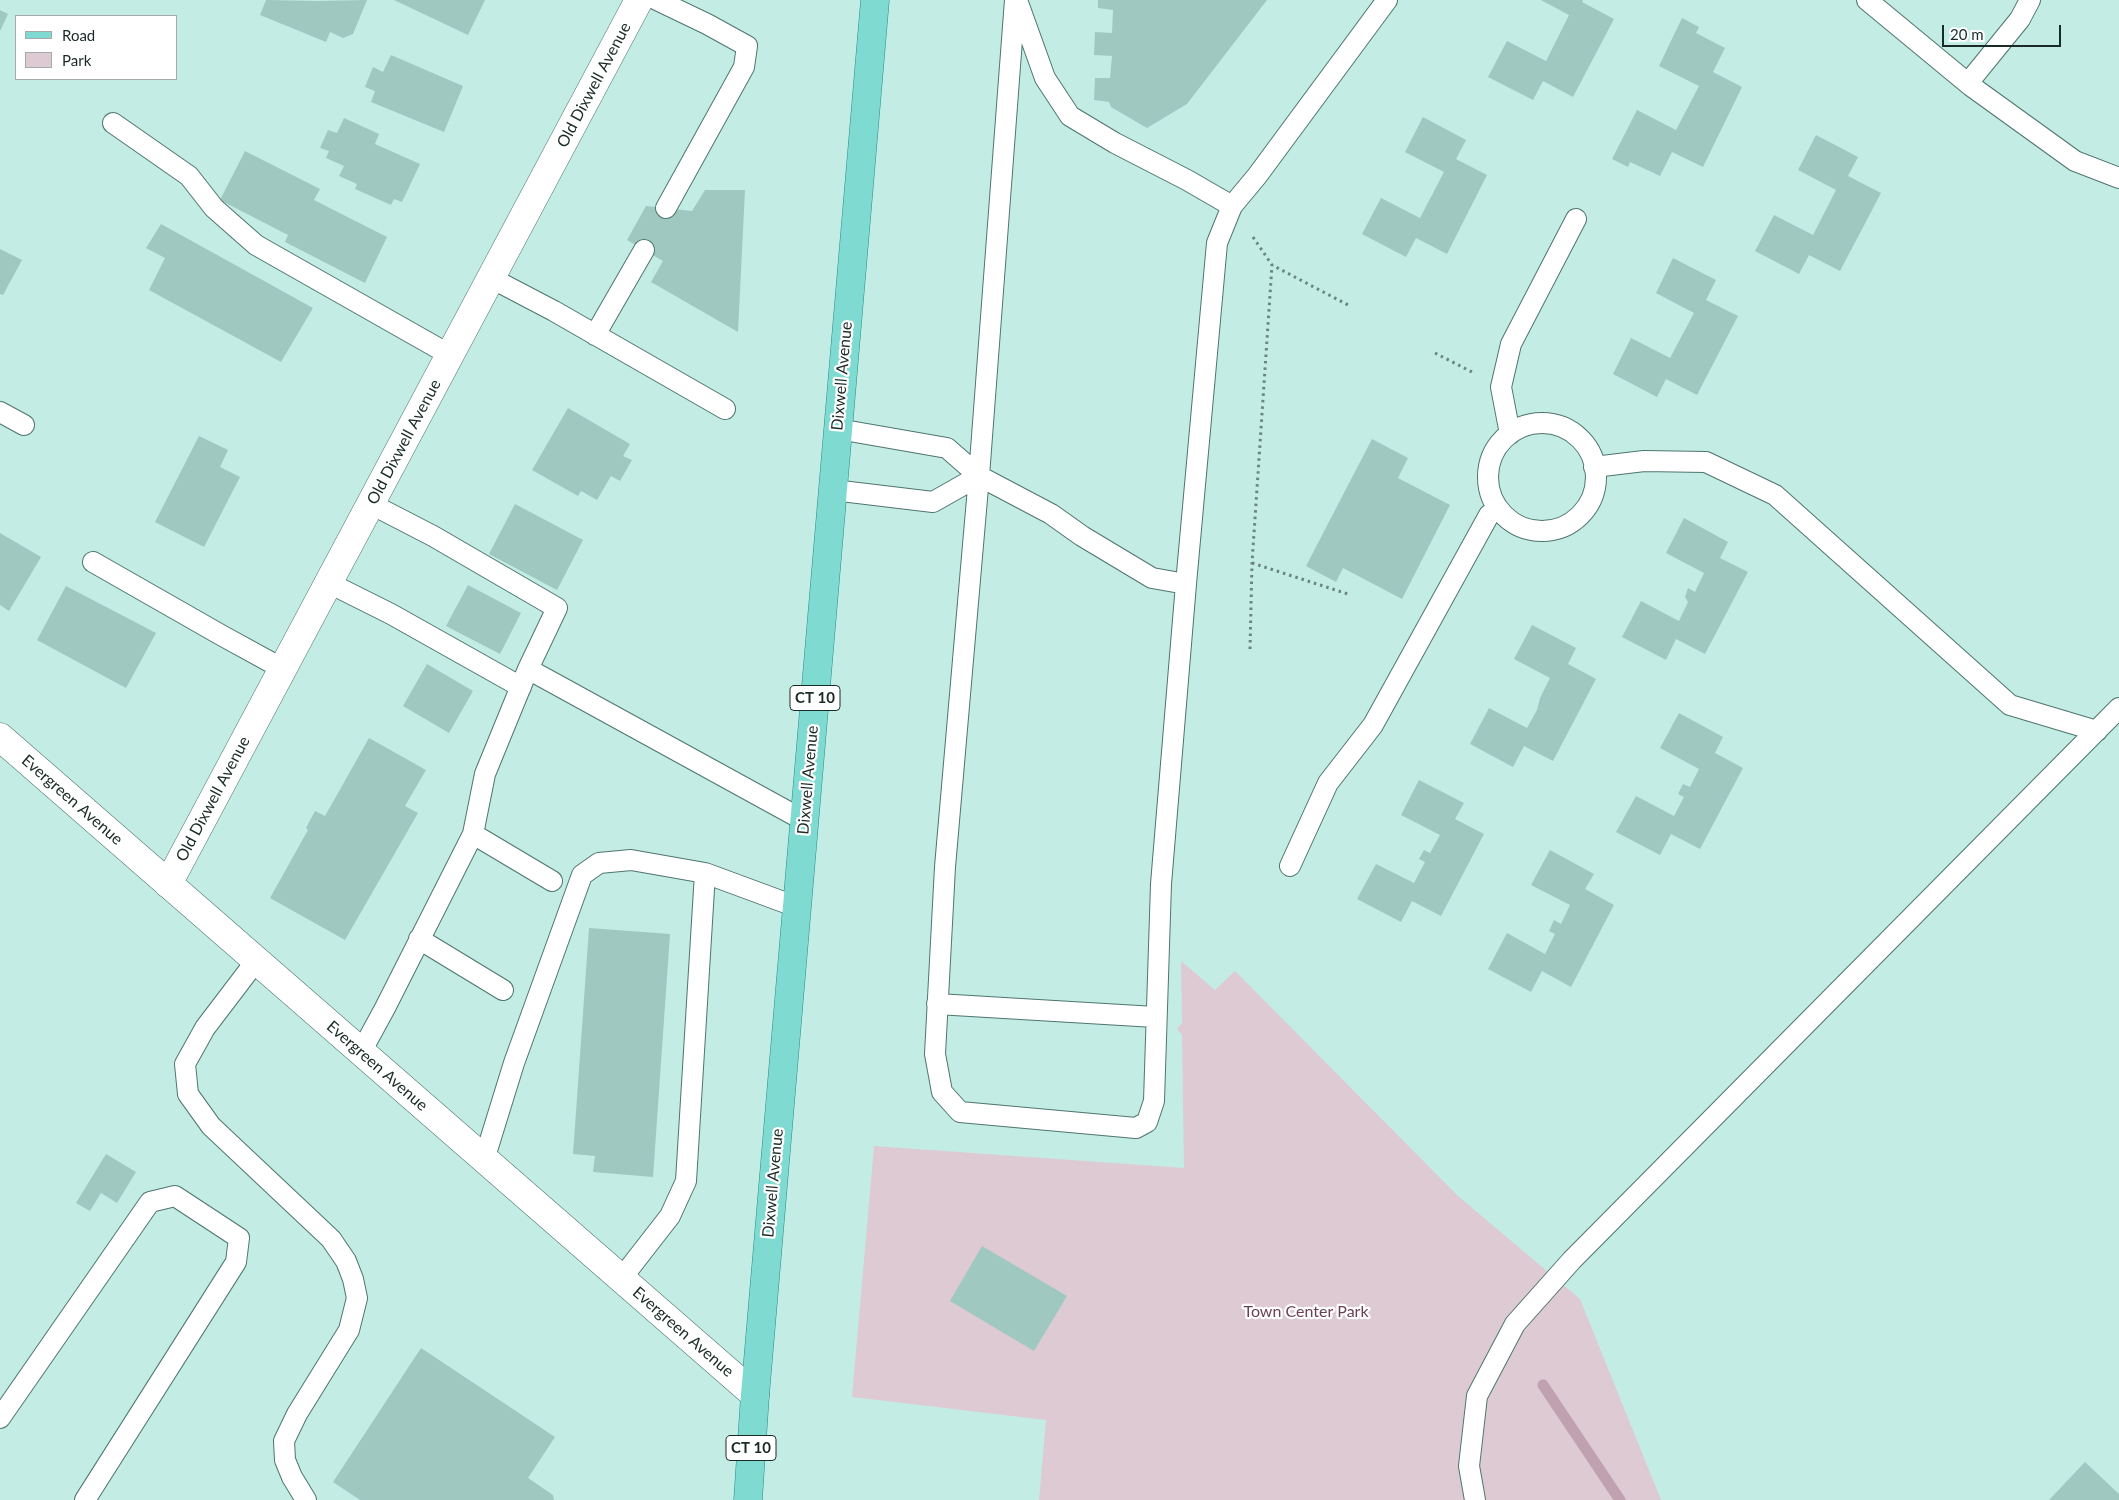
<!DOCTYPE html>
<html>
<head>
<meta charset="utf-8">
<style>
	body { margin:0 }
	#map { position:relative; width:2119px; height:1500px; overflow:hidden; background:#c3ece5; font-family:Lato,sans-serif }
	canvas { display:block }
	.legend { position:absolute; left:15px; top:15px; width:162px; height:65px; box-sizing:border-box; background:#fff; border:1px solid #a3aaa9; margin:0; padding:6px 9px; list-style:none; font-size:15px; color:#1a2a27 }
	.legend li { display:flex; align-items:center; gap:10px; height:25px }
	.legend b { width:25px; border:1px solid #a3aaa9 }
	.scale { position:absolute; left:1942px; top:25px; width:119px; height:22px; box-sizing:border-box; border:2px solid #1a2a27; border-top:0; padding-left:6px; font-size:15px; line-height:18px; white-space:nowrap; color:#1a2a27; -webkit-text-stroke:4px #fff; paint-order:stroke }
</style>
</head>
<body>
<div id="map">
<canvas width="2119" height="1500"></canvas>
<ul class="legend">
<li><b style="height:6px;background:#7fdbd1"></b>Road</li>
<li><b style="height:14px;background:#ddcad3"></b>Park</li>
</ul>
<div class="scale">20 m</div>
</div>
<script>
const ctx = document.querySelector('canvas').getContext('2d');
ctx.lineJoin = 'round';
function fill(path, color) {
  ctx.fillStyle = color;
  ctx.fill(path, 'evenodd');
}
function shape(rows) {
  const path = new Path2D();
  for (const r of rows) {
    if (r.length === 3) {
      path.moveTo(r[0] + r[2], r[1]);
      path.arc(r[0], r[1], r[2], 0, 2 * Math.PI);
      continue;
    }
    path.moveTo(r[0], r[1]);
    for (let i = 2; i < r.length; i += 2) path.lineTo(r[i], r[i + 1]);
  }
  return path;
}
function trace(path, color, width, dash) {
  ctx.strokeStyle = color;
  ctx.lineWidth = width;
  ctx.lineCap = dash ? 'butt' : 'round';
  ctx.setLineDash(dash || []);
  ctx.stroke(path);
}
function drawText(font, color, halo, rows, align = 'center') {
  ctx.font = font + ' Lato,sans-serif';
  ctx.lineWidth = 4.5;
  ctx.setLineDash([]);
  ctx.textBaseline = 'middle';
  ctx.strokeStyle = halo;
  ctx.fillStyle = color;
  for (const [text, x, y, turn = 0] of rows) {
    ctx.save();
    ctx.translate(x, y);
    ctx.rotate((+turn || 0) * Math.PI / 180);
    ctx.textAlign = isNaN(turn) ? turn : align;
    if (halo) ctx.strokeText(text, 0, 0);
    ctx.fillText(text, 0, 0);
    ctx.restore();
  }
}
fill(shape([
	[1181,961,1215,990,1235,971,1458,1196,1580,1299,1661,1500,1039,1500,1046,1420,852,1397,874,1146,1184,1168,1182,1035,1177,1029,1182,1023]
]), '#ddcad3');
trace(shape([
	[1543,1385,1620,1500]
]), '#bfa1af', 11);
fill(shape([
	[266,0,318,1,367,0,353,34,343,38,330,32,326,42,260,15],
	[394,0,485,0,468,35],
	[1098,0,1267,0,1187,104,1147,128,1111,107,1109,102,1094,100,1095,78,1110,78,1112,56,1094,55,1095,32,1112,33,1113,10,1098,8],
	[1541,0,1583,0,1582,2,1614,19,1573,97,1543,81,1533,100,1488,77,1507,41,1546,61,1569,15],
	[0,10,8,14,0,31],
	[1682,18,1699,27,1696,33,1725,48,1713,72,1742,87,1703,167,1672,152,1660,176,1630,162,1628,167,1612,159,1637,110,1676,130,1699,86,1659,66],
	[391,55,463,86,444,132,371,102,375,91,365,87,373,67,383,72],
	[1423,117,1466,140,1456,159,1487,175,1447,254,1416,238,1406,257,1362,234,1381,198,1420,218,1444,172,1405,152],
	[344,118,379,134,375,144,420,164,402,202,394,199,391,205,355,189,357,184,339,176,344,166,326,158,329,151,320,148,328,130,337,133],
	[1816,135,1858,157,1848,176,1881,193,1840,271,1809,255,1799,274,1755,251,1774,215,1813,235,1836,190,1798,170],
	[245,151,320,189,314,200,387,237,365,283,285,242,288,235,220,200],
	[705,190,745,190,738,332,651,282,663,261,627,240,646,206,692,211],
	[161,224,313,308,281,362,149,290,165,258,146,248],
	[0,249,22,260,3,295,0,294],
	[1673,258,1716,280,1706,300,1738,316,1697,395,1666,379,1657,397,1613,374,1631,338,1670,358,1694,313,1656,293],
	[568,408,630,444,623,456,632,460,620,481,611,476,597,500,581,491,578,496,532,470],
	[199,436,228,450,220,467,240,477,204,547,155,522],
	[1372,439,1408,458,1398,478,1450,505,1402,599,1343,568,1336,582,1306,566],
	[515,504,583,540,557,590,489,554],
	[1684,518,1728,542,1720,558,1748,572,1705,654,1676,639,1666,660,1622,637,1641,601,1679,621,1688,602,1685,597,1688,588,1695,592,1704,573,1666,553],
	[0,533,41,557,9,611,0,605],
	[468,585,521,613,500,654,446,626],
	[66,586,156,633,126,688,37,640],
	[1532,625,1576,648,1568,664,1596,679,1553,761,1524,746,1513,767,1470,744,1489,708,1527,728,1537,710,1540,698,1550,678,1514,659],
	[427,664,473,691,449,733,403,706],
	[1679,713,1723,737,1715,753,1743,768,1700,849,1671,834,1660,855,1616,832,1636,796,1674,816,1684,797,1678,794,1683,784,1690,787,1699,769,1660,748],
	[369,738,426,770,405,806,418,813,345,940,270,898,308,830,306,828,315,811,325,816],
	[1419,780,1464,803,1455,819,1484,834,1441,916,1412,901,1401,922,1357,899,1376,864,1414,883,1425,862,1419,859,1424,850,1430,853,1440,835,1401,815],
	[1550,850,1594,874,1585,889,1614,905,1571,987,1542,971,1531,992,1488,969,1507,933,1545,954,1555,934,1549,931,1554,920,1561,924,1570,905,1531,885],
	[589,928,670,934,653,1177,593,1172,595,1156,573,1154],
	[106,1154,136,1172,117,1203,101,1193,90,1211,76,1203],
	[982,1246,1067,1296,1034,1351,950,1301],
	[421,1348,555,1437,528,1478,553,1495,554,1500,360,1500,333,1482],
	[2085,1462,2119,1494,2119,1500,2049,1500]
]), '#9fc8c1');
const service = shape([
	[657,0,707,24,747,46,744,67,666,208],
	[1015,0,979,476,945,867,935,1054,942,1092,960,1112,1136,1128,1147,1122,1154,1101,1161,884,1186,584,1217,243,1232,206,1187,180,1115,143,1070,116,1045,78,1017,0],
	[1867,0,1971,86,2075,161,2119,178],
	[1968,83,2020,19,2030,0],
	[113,123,189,176,214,208,256,245,450,355],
	[1232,206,1257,176,1387,0],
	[491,278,554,311,725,409],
	[595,335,644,250],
	[0,412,24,425],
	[1542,477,54],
	[838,429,947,448,979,476,1051,514,1082,536,1152,578,1186,584],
	[1510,434,1501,387,1511,344,1576,219],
	[1594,467,1644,461,1706,462,1775,495,2010,705,2097,731],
	[833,490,933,502,979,476],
	[371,504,433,536,557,608,528,669],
	[93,562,221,635,283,669],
	[329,583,391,614,521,687],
	[473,834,552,881],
	[1290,866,1328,783,1373,725,1489,515,1498,509],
	[705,873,797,907],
	[419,939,503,990],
	[256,961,205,1028,185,1064,188,1094,211,1126,331,1239,346,1261,353,1279,357,1298,349,1330,297,1414,284,1441,285,1460,292,1477,306,1500],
	[937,1004,1155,1017],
	[361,1052,385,1008,473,834,485,774,528,669,805,821],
	[484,1160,514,1063,582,875,599,863,631,860,705,873,686,1181,670,1216,621,1279],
	[0,1418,150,1202,175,1196,239,1238,236,1262,85,1500],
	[1475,1500,1469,1466,1477,1396,1515,1324,1572,1260,2119,708]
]);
const minor = shape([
	[0,737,755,1395],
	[168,884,639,0]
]);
const primary = shape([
	[748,1500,755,1395,875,0]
]);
trace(service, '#4f756f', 22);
trace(minor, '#4f756f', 29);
trace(primary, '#248d82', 29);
trace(shape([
	[1253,237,1272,265,1350,306],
	[1435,353,1472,372],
	[1252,563,1348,594],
	[1250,649,1252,563,1272,265]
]), '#6a8580', 3, [2.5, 4]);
trace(service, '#fff', 20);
trace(minor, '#fff', 28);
trace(primary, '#7fdbd1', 28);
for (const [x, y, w] of [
	[815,698,50],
	[751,1448,50]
]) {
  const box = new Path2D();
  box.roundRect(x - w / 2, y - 12.5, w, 25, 4);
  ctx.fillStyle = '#fff';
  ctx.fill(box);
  trace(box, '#1a2a27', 1);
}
drawText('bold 15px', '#1a2a27', null, [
	["CT 10",815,698],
	["CT 10",751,1448]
]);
drawText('16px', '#1a2a27', '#fff', [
	["Old Dixwell Avenue",594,85,-62],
	["Dixwell Avenue",842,376,-85],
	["Old Dixwell Avenue",404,442,-62],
	["Dixwell Avenue",808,780,-85],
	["Old Dixwell Avenue",213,799,-62],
	["Evergreen Avenue",72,800,41],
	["Evergreen Avenue",377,1066,41],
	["Dixwell Avenue",773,1183,-85],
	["Evergreen Avenue",683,1332,41]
]);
drawText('16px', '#6b3f56', '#fff', [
	["Town Center Park",1306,1312]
]);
</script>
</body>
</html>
